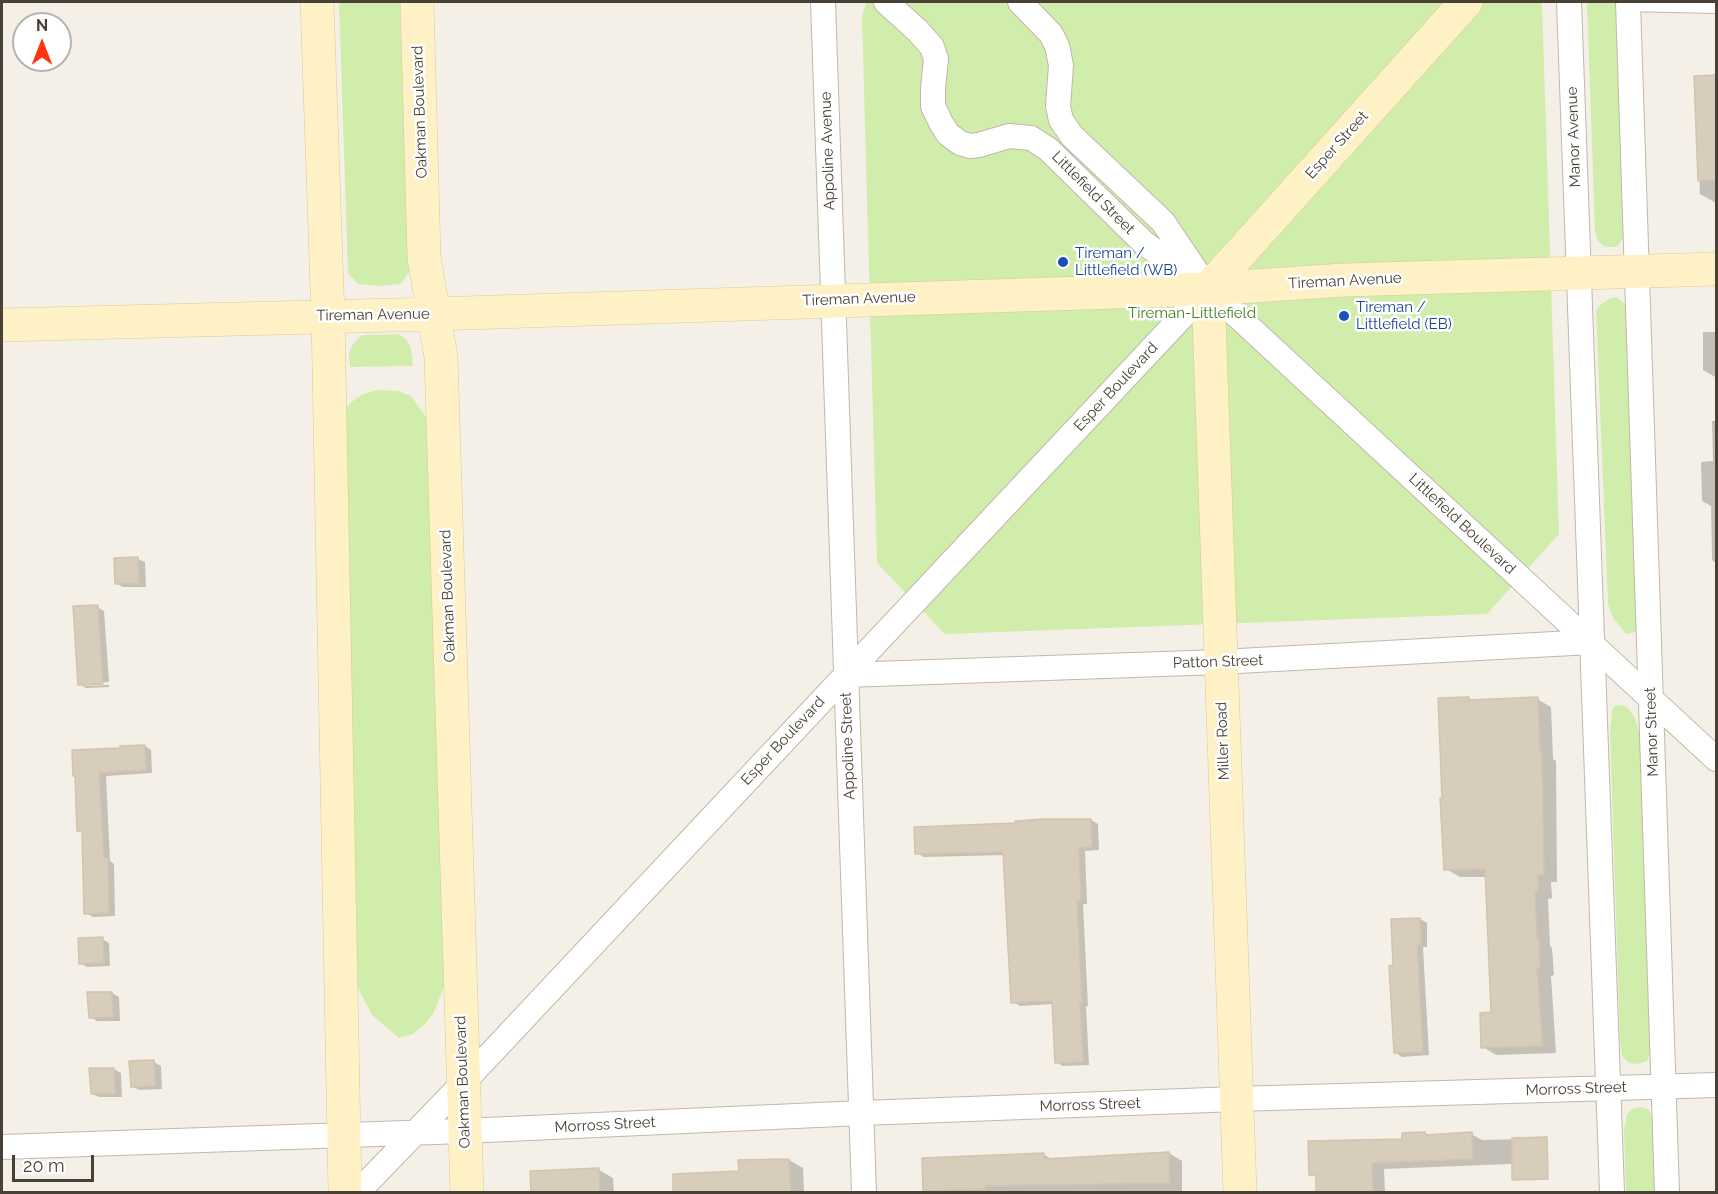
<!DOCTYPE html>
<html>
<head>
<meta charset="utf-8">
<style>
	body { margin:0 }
	#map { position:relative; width:1718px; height:1194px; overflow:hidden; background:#f5f0e7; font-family:Raleway,sans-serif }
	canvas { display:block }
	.frame { position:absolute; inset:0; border:3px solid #494135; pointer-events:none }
	.north { position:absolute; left:12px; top:12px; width:60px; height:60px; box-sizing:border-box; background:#fff; border:2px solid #b6b3ae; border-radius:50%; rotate:0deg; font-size:16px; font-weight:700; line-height:24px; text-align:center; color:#494135 }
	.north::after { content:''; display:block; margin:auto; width:21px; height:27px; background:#ff3413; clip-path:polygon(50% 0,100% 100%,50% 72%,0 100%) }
	.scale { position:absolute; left:12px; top:1155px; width:82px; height:27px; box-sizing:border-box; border:3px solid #494135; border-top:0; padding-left:8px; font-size:18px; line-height:21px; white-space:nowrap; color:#494135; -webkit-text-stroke:4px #fff; paint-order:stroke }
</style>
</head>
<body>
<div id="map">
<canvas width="1718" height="1194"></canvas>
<div class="frame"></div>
<div class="north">N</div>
<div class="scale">20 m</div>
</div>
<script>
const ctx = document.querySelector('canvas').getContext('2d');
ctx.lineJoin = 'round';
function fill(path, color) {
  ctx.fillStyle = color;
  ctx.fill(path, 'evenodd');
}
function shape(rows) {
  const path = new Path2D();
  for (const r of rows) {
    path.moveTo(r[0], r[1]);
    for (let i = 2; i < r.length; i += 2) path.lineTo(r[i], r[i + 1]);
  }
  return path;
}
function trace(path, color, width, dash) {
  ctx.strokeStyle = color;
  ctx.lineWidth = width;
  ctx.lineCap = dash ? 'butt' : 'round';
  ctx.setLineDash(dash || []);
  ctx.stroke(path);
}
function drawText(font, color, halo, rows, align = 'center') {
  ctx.font = font + ' Raleway,sans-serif';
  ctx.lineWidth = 5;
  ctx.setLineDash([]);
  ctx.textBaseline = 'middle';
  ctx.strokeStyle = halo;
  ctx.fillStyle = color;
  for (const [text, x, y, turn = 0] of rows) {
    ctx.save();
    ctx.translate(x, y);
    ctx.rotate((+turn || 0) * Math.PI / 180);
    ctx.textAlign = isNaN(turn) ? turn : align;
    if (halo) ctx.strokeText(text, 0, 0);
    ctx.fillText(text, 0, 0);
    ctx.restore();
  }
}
fill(shape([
	[339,2,400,2,409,272,401,284,378,286,358,284,348,273],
	[866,2,1542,2,1559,534,1487,614,945,634,877,563,862,17],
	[1587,2,1617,2,1624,237,1617,247,1605,247,1598,241,1595,232],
	[1616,297,1623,302,1627,308,1637,627,1635,632,1626,634,1613,618,1608,604,1596,311,1600,305,1609,299],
	[398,334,406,339,411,349,413,366,350,367,349,353,353,344,362,335],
	[378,390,398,391,411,396,429,421,447,979,433,1014,426,1023,413,1034,399,1038,372,1015,359,990,354,968,340,418,350,403,363,394],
	[1622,705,1627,707,1634,716,1641,737,1652,1048,1647,1061,1639,1064,1629,1063,1622,1056,1620,1040,1610,732,1612,710,1615,706],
	[1641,1107,1649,1110,1655,1126,1657,1192,1626,1192,1624,1129,1627,1115,1632,1109]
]), '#d0edac');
fill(shape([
	[1716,76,1716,203,1700,194,1695,77],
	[1703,332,1716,332,1716,612,1716,563,1712,560,1711,506,1702,501,1701,462,1713,461,1712,421,1716,421,1715,377,1703,370],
	[138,559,145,562,146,587,123,587,116,583,115,560],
	[97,607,104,611,109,682,84,683,84,686,109,685,109,687,86,688,79,684],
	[1468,698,1473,701,1537,699,1551,707,1553,759,1556,761,1557,882,1551,882,1552,898,1548,899,1550,946,1552,948,1554,975,1551,976,1556,1053,1496,1055,1483,1047,1493,1014,1486,877,1460,877,1446,869,1444,799],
	[145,746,151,750,152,773,106,776,110,861,114,864,115,916,93,917,86,913,83,833,79,830,77,777],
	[1091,820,1098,824,1099,850,1085,851,1087,904,1083,904,1088,1006,1086,1006,1089,1065,1063,1066,1056,1062,1053,1004,1020,1006,1013,1002,1004,855,924,857,917,853],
	[1420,919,1427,923,1427,947,1423,947,1429,1055,1402,1057,1396,1053],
	[102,939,109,943,110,966,87,967,80,963],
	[112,993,119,997,120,1021,97,1021,90,1017,89,994],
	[154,1062,161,1066,162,1089,139,1090,132,1086],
	[114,1069,121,1073,122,1097,99,1097,92,1094,91,1070],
	[1425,1133,1431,1136,1471,1134,1482,1140,1522,1139,1535,1163,1384,1169,1385,1192,1318,1192,1318,1178,1310,1174],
	[1169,1153,1182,1161,1182,1192,925,1192,923,1160,1043,1154,1053,1160],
	[789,1160,803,1168,804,1192,696,1192,695,1175,740,1173],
	[599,1170,613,1178,614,1192,533,1192,532,1173]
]), '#0003');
const building = shape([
	[1716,75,1716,180,1698,181,1694,76,1716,75],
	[138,557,139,583,115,584,114,558,138,557],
	[98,605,103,684,78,685,73,606,98,605],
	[1469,697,1469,700,1538,697,1540,751,1542,751,1544,875,1538,875,1538,891,1535,891,1537,939,1539,938,1540,968,1537,968,1543,1046,1481,1048,1480,1013,1491,1012,1485,869,1444,870,1440,798,1442,798,1438,698,1469,697],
	[145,745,146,770,99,773,104,858,108,858,109,913,84,914,82,831,77,831,75,776,73,776,72,750,120,748,120,746,145,745],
	[1044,819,1091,819,1092,847,1079,848,1081,901,1077,901,1082,1003,1080,1003,1083,1062,1055,1063,1052,1001,1011,1003,1003,852,915,854,914,827,1015,823,1015,821,1044,819],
	[1420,918,1421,944,1417,944,1423,1052,1394,1053,1389,966,1393,965,1391,919,1420,918],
	[103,937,104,963,79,964,78,938,103,937],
	[87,992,112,992,113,1017,89,1018,87,992],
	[154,1060,155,1086,131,1087,129,1061,154,1060],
	[89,1068,114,1068,115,1094,91,1094,89,1068],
	[1425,1132,1426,1135,1472,1132,1473,1159,1372,1163,1373,1192,1316,1192,1316,1175,1309,1175,1308,1141,1402,1139,1402,1133,1425,1132],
	[1547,1137,1548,1179,1512,1180,1512,1138,1547,1137],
	[1169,1152,1170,1183,985,1186,985,1189,923,1191,922,1158,1044,1153,1044,1159,1169,1152],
	[789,1159,791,1192,673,1192,673,1174,739,1171,738,1160,789,1159],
	[599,1168,600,1192,531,1192,530,1171,599,1168]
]);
fill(building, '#d8ccbb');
trace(building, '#d3c4ad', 1.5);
const lane = shape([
	[1628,5,1716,7]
]);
const street = shape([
	[823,2,864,1192],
	[886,2,918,31,932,47,936,59,933,88,933,106,941,123,948,134,960,143,970,146,979,145,1009,136,1031,138,1048,149,1144,243,1208,289,1716,759],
	[1020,2,1051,34,1057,46,1061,65,1058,106,1061,120,1072,136,1163,222,1200,277],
	[1569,2,1612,1192],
	[1628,2,1667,1192],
	[845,675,1220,662,1591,642],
	[2,1147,464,1131,862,1113,1237,1099,1716,1085],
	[358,1192,463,1083,1208,289]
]);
const secondary = shape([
	[317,2,328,317,345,1192],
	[417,2,424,257,441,357,467,1192],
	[1208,289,1240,1192],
	[1208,289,1466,2],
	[2,325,434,314,1208,289,1344,280,1716,269]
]);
trace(lane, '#c1b8a8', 14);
trace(street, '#c1b8a8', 26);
trace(secondary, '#dcc894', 34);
trace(lane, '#fff', 12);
trace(street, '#fff', 24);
trace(secondary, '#fff1c6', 33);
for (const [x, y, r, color] of [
	[1063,262,6,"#1a4fb4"],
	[1344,316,6,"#1a4fb4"]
]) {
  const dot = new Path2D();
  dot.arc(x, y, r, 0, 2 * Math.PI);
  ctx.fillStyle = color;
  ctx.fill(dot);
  trace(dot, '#fff', 2);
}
drawText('15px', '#494135', '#fff', [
	["Oakman Boulevard",420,112,-92],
	["Manor Avenue",1574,137,-92],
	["Esper Street",1337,145,-48],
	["Appoline Avenue",828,151,-92],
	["Littlefield Street",1093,193,45],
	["Tireman Avenue",1345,281,-3],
	["Tireman Avenue",859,299,-2],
	["Tireman Avenue",373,315,-1],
	["Esper Boulevard",1116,387,-47],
	["Littlefield Boulevard",1462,524,43],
	["Oakman Boulevard",448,596,-92],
	["Patton Street",1218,662,-2],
	["Manor Street",1652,732,-92],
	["Esper Boulevard",783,741,-47],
	["Miller Road",1223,741,-92],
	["Appoline Street",848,746,-92],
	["Oakman Boulevard",463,1082,-92],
	["Morross Street",1576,1089,-2],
	["Morross Street",1090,1105,-2],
	["Morross Street",605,1125,-3]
]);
drawText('15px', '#164399', '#fff', [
	["Tireman /",1075,253],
	["Littlefield (WB)",1075,270],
	["Tireman /",1356,307],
	["Littlefield (EB)",1356,324]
], 'left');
drawText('15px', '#478022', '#fff', [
	["Tireman-Littlefield",1192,313]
]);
</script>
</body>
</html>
